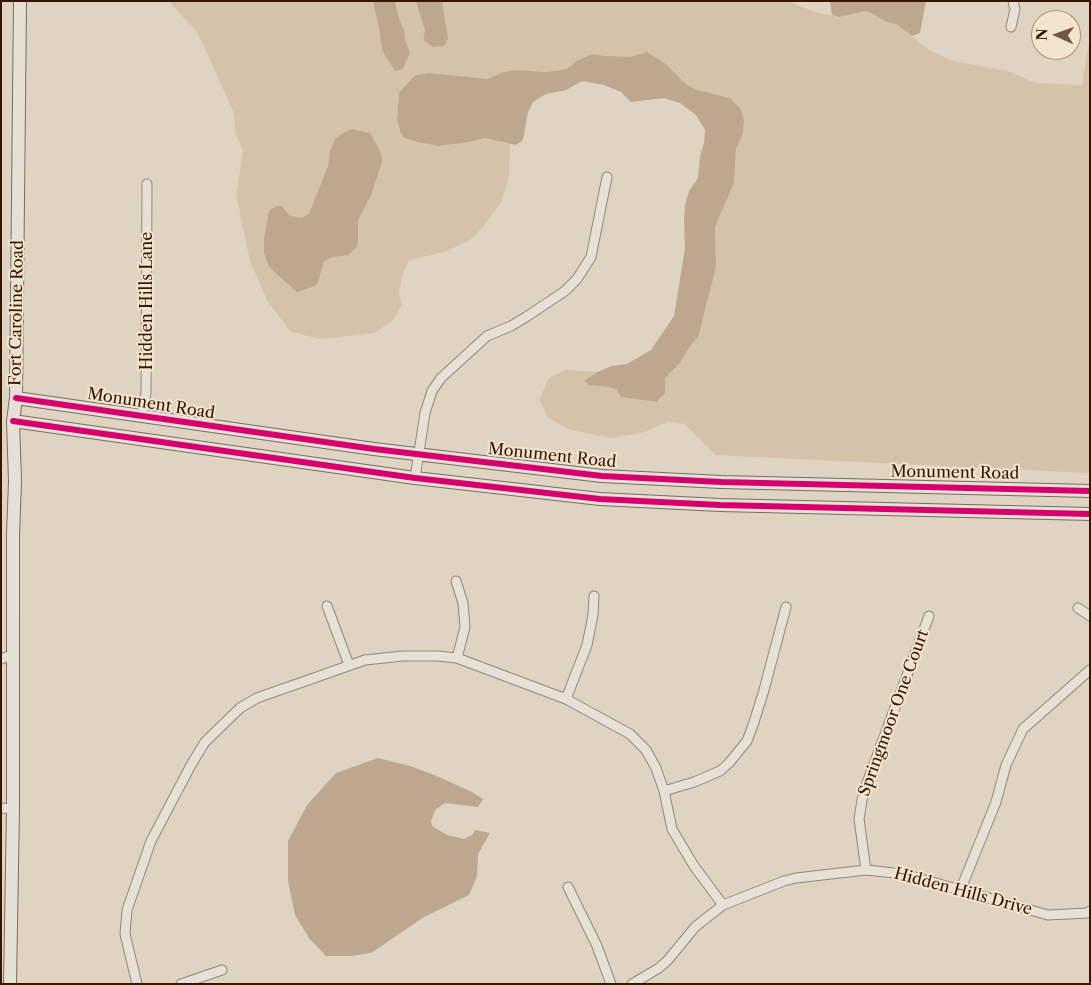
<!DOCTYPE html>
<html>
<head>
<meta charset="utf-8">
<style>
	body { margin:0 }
	#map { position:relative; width:1091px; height:985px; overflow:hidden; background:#dfd3c2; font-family:"Libre Caslon Text",serif }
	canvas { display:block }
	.frame { position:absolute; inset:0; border:2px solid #361603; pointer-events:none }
	.north { position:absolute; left:1031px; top:10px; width:50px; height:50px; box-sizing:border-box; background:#f3e4cf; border:1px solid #a7927d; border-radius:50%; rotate:272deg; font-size:14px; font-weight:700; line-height:20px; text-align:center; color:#361603 }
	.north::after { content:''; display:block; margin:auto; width:18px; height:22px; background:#715846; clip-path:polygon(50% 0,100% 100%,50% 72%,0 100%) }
</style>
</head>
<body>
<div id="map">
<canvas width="1091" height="985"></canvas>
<div class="frame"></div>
<div class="north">N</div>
</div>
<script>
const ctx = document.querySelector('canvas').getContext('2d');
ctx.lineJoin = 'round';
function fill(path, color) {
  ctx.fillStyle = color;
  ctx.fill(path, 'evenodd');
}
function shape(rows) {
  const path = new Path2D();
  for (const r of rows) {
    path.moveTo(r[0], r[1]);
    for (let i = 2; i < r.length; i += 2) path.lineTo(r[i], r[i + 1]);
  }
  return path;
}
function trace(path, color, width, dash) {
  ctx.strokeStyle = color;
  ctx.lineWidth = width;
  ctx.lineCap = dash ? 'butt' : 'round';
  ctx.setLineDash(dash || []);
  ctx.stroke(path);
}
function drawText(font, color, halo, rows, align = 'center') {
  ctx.font = font + ' "Libre Caslon Text",serif';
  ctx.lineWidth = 4;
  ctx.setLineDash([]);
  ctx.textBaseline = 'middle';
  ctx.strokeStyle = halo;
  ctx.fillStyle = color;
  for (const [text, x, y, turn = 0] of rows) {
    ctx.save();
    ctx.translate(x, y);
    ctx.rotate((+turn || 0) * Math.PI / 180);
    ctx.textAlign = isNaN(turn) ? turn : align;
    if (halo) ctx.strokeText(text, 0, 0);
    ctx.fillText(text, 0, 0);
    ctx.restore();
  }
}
fill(shape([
	[170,1,373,1,379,28,382,50,395,71,410,53,405,40,404,30,399,18,395,1,416,1,425,31,446,24,442,1,787,1,815,12,839,17,867,11,887,22,896,24,929,50,953,61,1008,71,1035,83,1082,85,1090,37,1090,473,715,455,685,424,669,422,641,433,611,438,571,430,548,418,539,400,549,378,565,370,598,372,584,382,589,385,610,387,617,390,621,397,658,402,665,393,665,378,680,363,687,351,699,335,708,303,711,284,716,267,715,227,734,183,736,149,743,133,744,120,741,109,730,98,697,90,687,85,666,64,647,52,630,57,605,56,593,54,578,60,567,69,547,72,515,70,504,72,487,79,429,73,415,75,399,93,397,119,400,131,404,138,439,146,469,142,485,138,510,144,509,177,501,203,481,229,470,240,445,252,409,260,402,276,399,293,402,305,392,321,374,333,321,339,291,332,268,302,250,261,236,195,243,151,236,134,233,111,198,33,172,5]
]), '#d5c2aa');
fill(shape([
	[373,1,395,1,399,18,404,30,405,40,410,53,403,69,395,71,382,50,379,28],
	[416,1,442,1,448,39,444,46,433,47,423,40,425,31],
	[830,1,926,1,920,33,912,36,896,24,887,22,867,11,839,17,832,15],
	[647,52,666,64,687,85,697,90,730,98,741,109,744,120,743,133,736,149,734,183,715,227,716,267,699,335,687,351,680,363,665,378,665,393,657,402,621,397,617,390,610,387,589,385,584,381,598,372,612,366,627,364,651,350,674,316,685,248,684,220,685,205,689,191,698,178,700,156,704,143,705,130,696,115,680,103,664,98,631,102,621,92,604,85,582,81,566,90,546,94,533,102,528,112,523,140,516,145,485,138,469,142,439,146,418,142,404,138,400,131,397,119,399,93,415,75,429,73,487,79,504,72,515,70,547,72,567,69,578,60,593,54,605,56,630,57],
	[352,129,370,133,381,153,382,162,371,195,358,220,358,243,356,248,348,255,333,257,324,261,318,282,315,286,297,292,269,267,264,253,264,238,269,211,276,206,282,206,290,216,302,218,309,214,328,166,330,152,335,139,343,133],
	[378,758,410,766,432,774,470,791,483,799,478,807,445,803,435,810,431,821,432,826,447,835,464,839,472,835,475,830,490,833,478,854,477,876,469,895,424,917,371,953,351,956,326,956,309,938,295,915,288,881,288,841,307,805,336,773]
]), '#bda78e');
const street = shape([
	[1011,27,1015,9,1013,1],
	[142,417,146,392,147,184],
	[415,478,425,413,432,391,441,378,487,336,511,326,526,317,565,291,577,279,591,257,607,177],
	[456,581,463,603,465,627,457,658],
	[327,606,349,665],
	[1078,608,1090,616],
	[1,659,12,655],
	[566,699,587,645,593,615,594,596],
	[664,791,694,782,720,771,729,763,747,741,754,722,764,690,786,607],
	[1,808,13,809],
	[866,870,859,819,862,800,867,783,929,616],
	[568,887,597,946,611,984],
	[960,891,996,802,1006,765,1023,729,1090,670],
	[137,984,125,934,127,910,151,841,191,765,205,742,240,708,257,698,365,660,403,656,438,656,457,658,566,699,630,734,646,750,656,768,664,791,672,829,694,866,723,905],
	[181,984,222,970],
	[632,984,659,968,668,960,695,927,723,905,784,881,796,878,866,870,904,874,1048,915,1088,913,1090,911]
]);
const secondary = shape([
	[16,398,374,449,602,476,721,482,1090,491],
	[13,421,415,478,600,499,720,505,1090,514],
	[10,984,13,809,13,535,15,481,13,421,16,398,20,1]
]);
trace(street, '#92877b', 11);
trace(secondary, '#796d62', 14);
trace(street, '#e6e0d7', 9);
trace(secondary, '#e6e0d7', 12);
trace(shape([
	[16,398,374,449,602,476,721,482,1090,491],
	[13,421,415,478,600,499,720,505,1090,514]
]), '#d6006c', 6);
drawText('16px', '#361603', '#f3e4cf', [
	["Hidden Hills Lane",147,301,-90],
	["Fort Caroline Road",17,313,-89],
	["Monument Road",151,404,9],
	["Monument Road",552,456,6],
	["Monument Road",955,473,1],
	["Springmoor One Court",894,713,-70],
	["Hidden Hills Drive",963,892,15]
]);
</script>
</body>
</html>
